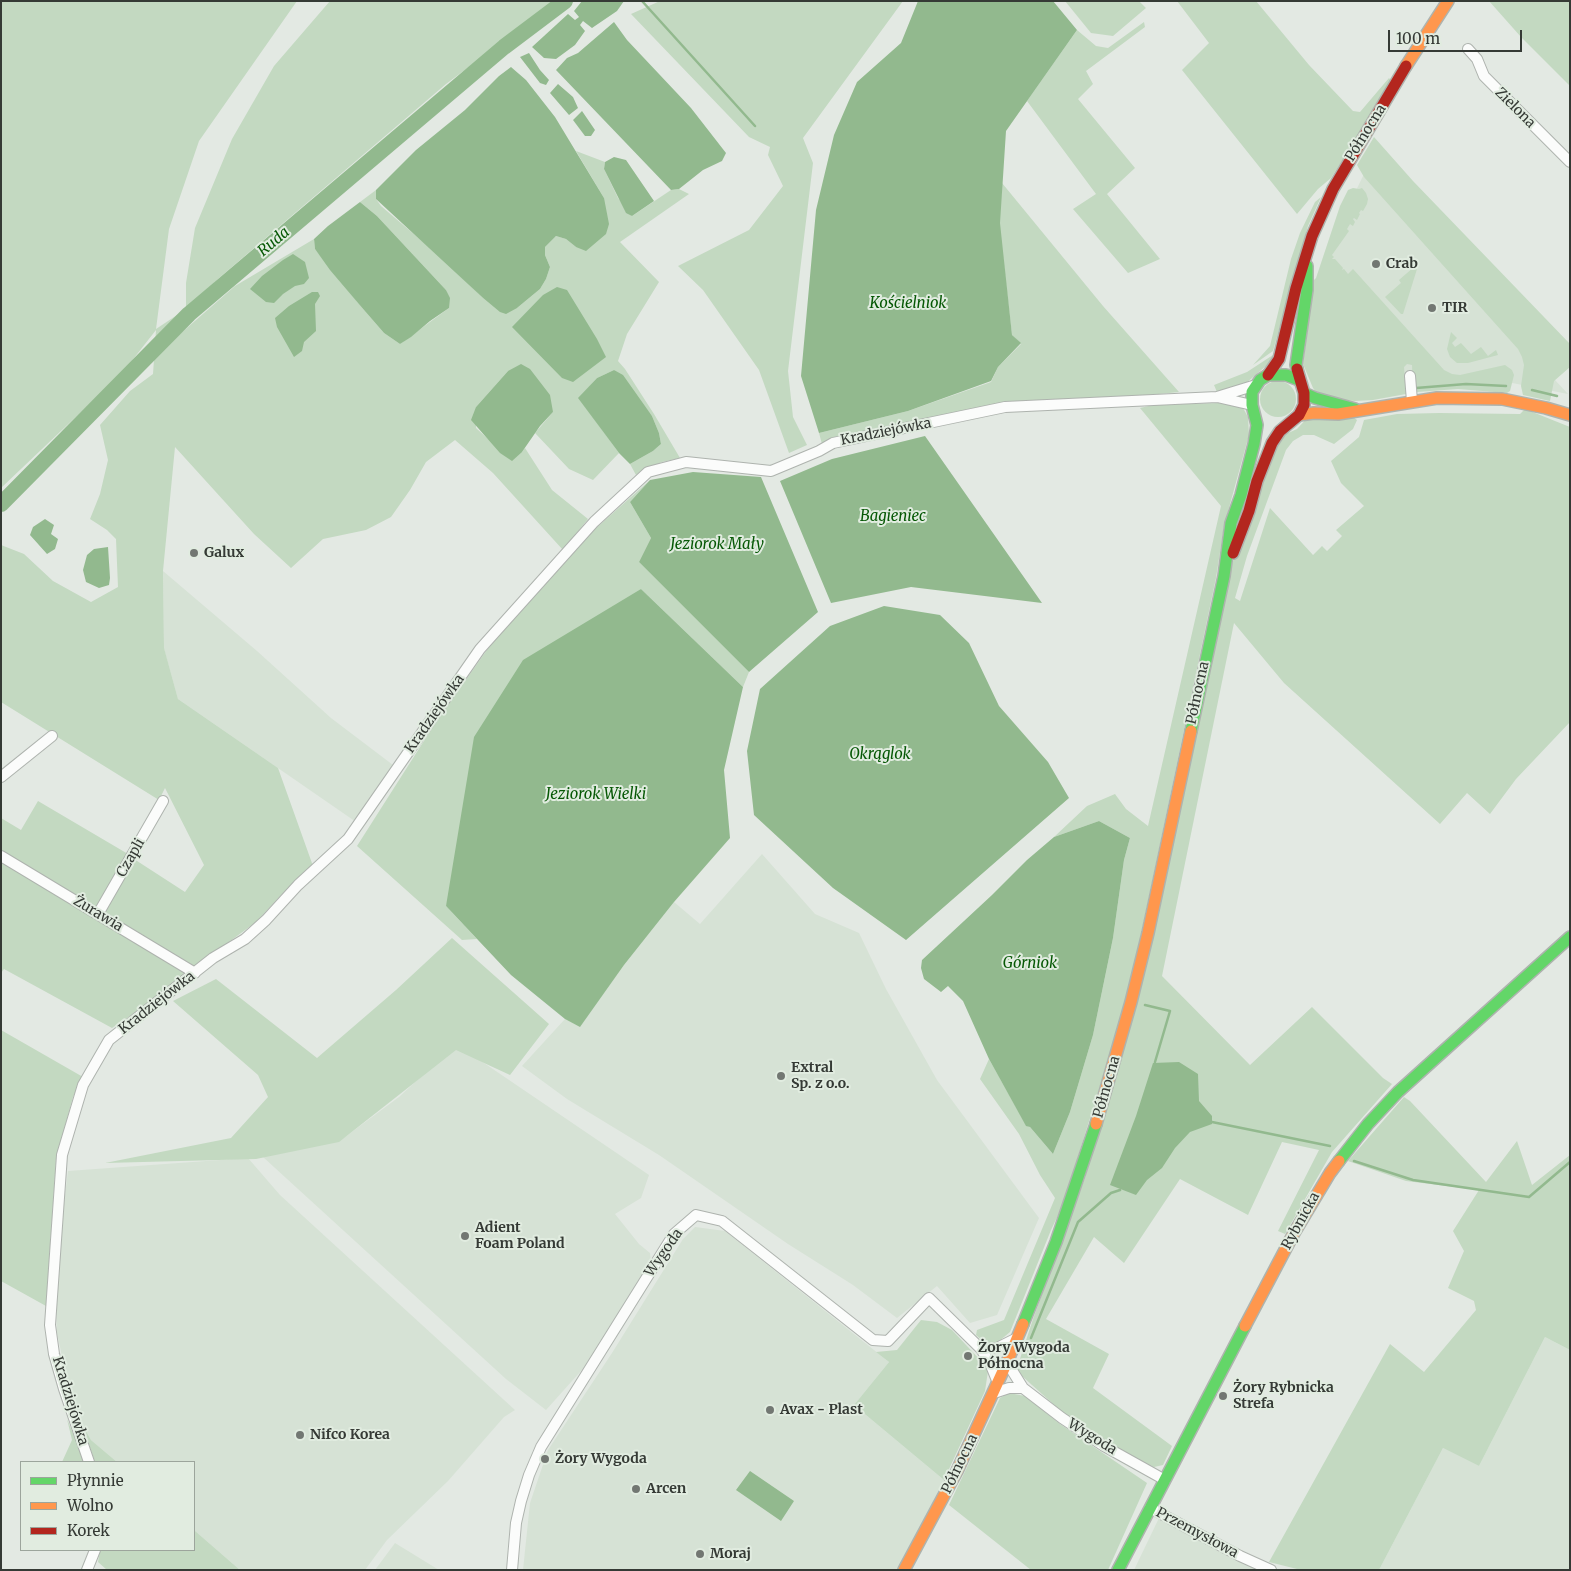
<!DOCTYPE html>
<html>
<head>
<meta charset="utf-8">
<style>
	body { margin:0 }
	#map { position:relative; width:1571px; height:1571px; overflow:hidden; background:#e3e9e3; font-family:Merriweather,serif }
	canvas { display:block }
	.frame { position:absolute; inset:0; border:2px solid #353a35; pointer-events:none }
	.legend { position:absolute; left:20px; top:1461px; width:175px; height:90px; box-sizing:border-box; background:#e1ece0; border:1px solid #9ca59c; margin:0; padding:6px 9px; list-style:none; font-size:15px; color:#353a35 }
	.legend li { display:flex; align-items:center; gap:10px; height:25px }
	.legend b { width:25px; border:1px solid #9ca59c }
	.scale { position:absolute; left:1388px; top:30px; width:134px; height:22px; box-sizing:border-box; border:2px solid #353a35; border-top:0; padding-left:6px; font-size:15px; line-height:18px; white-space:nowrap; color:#353a35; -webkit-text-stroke:4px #e1ece0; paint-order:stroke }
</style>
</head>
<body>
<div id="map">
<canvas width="1571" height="1571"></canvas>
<div class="frame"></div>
<ul class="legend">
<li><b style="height:6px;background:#63d668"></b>Płynnie</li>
<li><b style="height:6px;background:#ff974d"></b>Wolno</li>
<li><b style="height:6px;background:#b3261e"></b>Korek</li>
</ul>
<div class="scale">100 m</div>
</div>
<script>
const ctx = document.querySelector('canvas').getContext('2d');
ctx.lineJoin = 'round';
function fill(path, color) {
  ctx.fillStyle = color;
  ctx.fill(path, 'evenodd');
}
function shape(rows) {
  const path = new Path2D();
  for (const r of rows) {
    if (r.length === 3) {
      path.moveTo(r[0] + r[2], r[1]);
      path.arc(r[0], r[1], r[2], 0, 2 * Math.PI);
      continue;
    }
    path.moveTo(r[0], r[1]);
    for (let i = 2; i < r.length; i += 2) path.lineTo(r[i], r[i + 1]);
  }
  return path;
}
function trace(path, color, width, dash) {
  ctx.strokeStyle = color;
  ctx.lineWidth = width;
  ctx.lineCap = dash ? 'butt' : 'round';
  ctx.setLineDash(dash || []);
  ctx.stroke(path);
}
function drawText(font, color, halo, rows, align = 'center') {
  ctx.font = font + ' Merriweather,serif';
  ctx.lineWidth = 4;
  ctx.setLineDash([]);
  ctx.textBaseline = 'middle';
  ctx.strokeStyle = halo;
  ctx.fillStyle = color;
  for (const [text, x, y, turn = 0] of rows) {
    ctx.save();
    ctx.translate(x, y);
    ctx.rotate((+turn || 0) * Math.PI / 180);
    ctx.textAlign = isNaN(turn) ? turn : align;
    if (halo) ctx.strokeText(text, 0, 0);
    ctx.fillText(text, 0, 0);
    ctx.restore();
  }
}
fill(shape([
	[1364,174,1568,394,1502,381,1409,383,1326,285,1329,258,1348,207],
	[163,571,257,651,331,718,393,765,359,824,178,699,164,649],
	[762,854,815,914,859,933,886,989,937,1080,1039,1218,997,1315,970,1323,937,1286,897,1318,853,1285,788,1244,659,1155,567,1099,522,1066,565,1019,580,1026,624,965,674,902,700,924],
	[456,1044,649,1175,641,1198,615,1214,639,1244,650,1253,651,1261,589,1362,546,1410,506,1379,263,1157,345,1137,399,1097],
	[248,1158,280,1195,515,1410,504,1417,448,1481,387,1540,365,1570,240,1570,194,1530,194,1462,117,1462,91,1440,82,1424,68,1384,57,1333,56,1296,62,1220,68,1171],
	[695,1227,725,1231,889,1362,854,1405,944,1480,898,1570,523,1570,530,1503,548,1450,612,1353,683,1239],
	[1545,1337,1570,1350,1570,1570,1379,1570,1443,1448,1479,1466],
	[1159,1518,1271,1570,1134,1570],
	[395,1543,439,1570,375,1570]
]), '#d6e2d5');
fill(shape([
	[1,1,297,1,199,141,169,229,156,329,186,309,186,283,195,228,232,139,274,66,330,1,557,1,446,84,219,278,186,309,180,334,235,286,314,239,315,249,364,310,384,333,400,344,449,308,446,290,377,216,360,202,376,190,376,199,381,206,443,259,482,297,517,308,540,289,546,279,550,267,545,255,545,247,556,236,566,239,576,247,604,198,576,151,605,162,604,169,618,198,632,216,671,190,679,189,689,194,620,242,659,282,627,334,618,361,625,369,654,414,680,458,662,462,641,471,636,475,630,464,653,451,661,444,659,433,652,416,614,370,597,378,579,398,619,453,593,480,569,469,535,433,553,412,508,371,476,407,476,428,488,439,522,452,525,448,552,490,588,519,563,550,493,473,455,440,426,462,410,490,391,517,366,530,323,539,291,568,254,534,175,447,163,571,164,648,178,699,278,768,313,866,282,894,256,922,195,967,104,912,134,859,185,892,204,865,165,788,159,800,1,702,1,545,24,554,53,581,91,602,118,587,116,539,107,530,90,519,100,494,108,460,100,425,130,391,153,374,156,330,123,372,1,488],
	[660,1,903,1,803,138,813,163,788,371,793,417,807,445,789,453,759,370,703,290,678,266,749,230,783,186,768,155,770,147,749,137,631,14],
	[1065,1,1139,1,1146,8,1113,36,1091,33],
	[1177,1,1256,1,1309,65,1353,111,1360,112,1389,78,1392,82,1331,178,1318,189,1297,214,1182,70,1209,43],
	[1489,1,1570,1,1570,86,1521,37],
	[1144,22,1145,27,1086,71,1093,84,1078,99,1135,168,1107,194,1160,259,1128,273,1073,209,1096,194,1027,101,1077,30,1096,46,1108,48],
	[1374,137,1413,181,1570,344,1570,367,1554,381,1550,401,1523,395,1521,386,1524,365,1522,357,1518,349,1364,177,1357,165],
	[1002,183,1103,306,1179,392,939,416,835,437,822,444,819,433,908,411,991,382,998,367,1021,344,1012,335,999,223],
	[1353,188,1359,189,1362,188,1366,193,1368,199,1367,204,1363,211,1361,210,1359,213,1360,214,1357,220,1354,218,1353,219,1355,222,1353,226,1350,224,1347,229,1349,231,1332,255,1334,257,1332,259,1335,259,1343,268,1342,270,1344,269,1348,274,1353,269,1444,370,1452,374,1460,375,1505,365,1512,370,1514,375,1510,391,1507,393,1458,389,1417,392,1413,389,1412,365,1407,364,1404,367,1406,394,1373,400,1355,401,1344,400,1316,392,1313,388,1303,364,1314,280,1316,278,1340,206,1348,190],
	[1321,197,1308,226,1273,351,1253,365,1270,346,1291,259,1300,233,1315,202],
	[1414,267,1416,267,1417,269,1403,314,1401,314,1385,297,1401,283,1399,280],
	[1451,332,1457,338,1452,343,1455,347,1461,343,1471,354,1481,347,1488,356,1496,350,1498,355,1468,363,1457,363,1450,357,1447,349],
	[1276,353,1266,366,1245,384,1217,392,1214,385,1247,372],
	[1278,399,18],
	[1219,403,1243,408,1248,417,1249,435,1224,526,1216,578,1128,996,1063,1205,1051,1230,1010,1332,998,1342,985,1343,976,1335,977,1330,1004,1320,1055,1198,1040,1175,1019,1134,980,1079,989,1059,1026,1125,1030,1127,1053,1154,1070,1112,1093,1035,1113,938,1124,860,1130,838,1099,821,1054,837,1087,806,1115,794,1126,809,1148,826,1221,506,1140,408,1153,405],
	[1525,409,1570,427,1570,722,1516,779,1490,814,1467,793,1440,824,1284,683,1234,623,1162,976,1250,1065,1312,1007,1383,1078,1392,1084,1332,1152,1285,1234,1278,1231,1319,1150,1282,1142,1248,1215,1180,1179,1124,1263,1094,1237,1046,1319,1109,1354,1093,1388,1172,1446,1163,1465,1154,1467,1134,1458,1062,1412,1022,1376,1017,1368,1034,1316,1085,1178,1229,572,1272,455,1286,434,1297,429,1308,417,1353,417,1357,420,1353,429,1334,444,1314,435,1303,435,1293,441,1286,450,1247,556,1235,598,1240,601,1270,508,1313,555,1322,546,1327,551,1342,536,1336,530,1364,506,1341,483,1331,461,1359,437,1364,420,1397,414,1439,413,1520,414],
	[650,480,630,502,651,538,639,562,749,672,743,687,641,589,446,906,477,939,462,940,357,846,436,722,494,640,594,530],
	[38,801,128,854,95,908,1,851,1,818,21,830],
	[1,860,190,976,112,1028,4,969,1,973],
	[452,938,549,1024,510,1075,456,1050,339,1142,256,1159,105,1163,231,1138,268,1097,258,1075,173,1001,216,979,317,1058,396,990],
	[1,1030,83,1077,73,1097,56,1159,46,1306,1,1281],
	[1404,1097,1410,1101,1486,1182,1517,1141,1532,1185,1570,1155,1570,1350,1545,1337,1479,1466,1443,1448,1379,1570,1301,1570,1269,1562,1390,1344,1424,1372,1476,1310,1474,1301,1448,1288,1464,1251,1453,1231,1479,1190,1406,1181,1348,1161],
	[921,1320,937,1322,952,1330,983,1363,988,1371,985,1391,944,1480,854,1405,889,1362,876,1352,897,1350],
	[1009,1393,1025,1396,1060,1424,1147,1483,1108,1570,1031,1570,949,1505,1000,1398],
	[67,1419,85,1462,62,1462,72,1440],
	[82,1424,91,1440,117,1462,95,1462],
	[194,1530,240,1570,107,1570,98,1562,100,1550,194,1550]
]), '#c3d9c1');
fill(shape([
	[582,1,624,1,617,11,592,28,583,21,580,25,585,31,575,45,556,59,544,58,532,47,568,14,575,20,579,17,574,11],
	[918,1,1053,1,1077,30,1006,131,1000,223,1012,335,1021,343,998,367,991,381,908,411,819,433,801,376,816,210,834,135,857,82,901,43],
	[614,22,627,40,691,108,726,153,722,161,703,170,679,189,671,190,556,70,567,58,578,53],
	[529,53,540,70,549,80,546,85,540,83,520,57],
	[511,67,526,80,555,117,604,198,609,224,606,234,586,251,576,247,566,239,556,236,545,247,545,255,550,267,546,279,540,289,517,308,506,314,500,312,482,297,376,199,376,190,416,150,465,110,499,76],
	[558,84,573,97,578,108,569,115,550,93],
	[582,111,595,130,591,136,585,136,573,120],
	[614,157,626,160,654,201,632,216,626,213,604,169,605,162],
	[360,202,377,216,446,290,450,298,449,308,430,321,411,337,400,344,384,333,364,310,330,270,315,249,314,239,328,226],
	[293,254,305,262,309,278,304,284,295,286,283,294,274,303,266,302,250,289,262,276,283,260],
	[557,287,567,290,597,339,606,357,573,382,562,378,512,327,543,295],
	[312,292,318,292,320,296,315,304,316,331,304,342,302,351,294,357,277,327,275,318,289,306],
	[521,364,530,369,550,395,553,412,540,426,522,452,512,461,500,453,471,420,476,407,508,371],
	[614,370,623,375,652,416,659,433,661,444,653,451,630,464,619,453,578,398,597,378],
	[925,436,1042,603,911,587,831,603,780,481,832,459],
	[693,472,761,477,818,612,749,672,639,562,651,538,630,502,650,480],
	[45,519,54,525,51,534,58,539,55,549,47,554,30,535,33,527],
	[108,547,110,578,109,585,99,588,86,582,83,570,87,555,94,549],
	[641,589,743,687,724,770,730,838,674,902,624,965,580,1027,565,1019,511,975,446,906,474,737,523,660],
	[884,606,940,615,969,643,999,706,1048,762,1069,798,906,940,833,888,754,815,747,751,760,689,830,626],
	[1099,821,1130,838,1124,860,1113,938,1093,1035,1070,1112,1053,1154,1030,1127,1026,1126,989,1059,963,1001,948,986,941,992,924,979,921,968,922,960,992,895,1027,860,1054,837],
	[1179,1062,1198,1074,1199,1101,1212,1116,1212,1124,1190,1132,1175,1148,1162,1168,1147,1180,1136,1195,1110,1185,1136,1116,1153,1063],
	[750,1471,794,1501,781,1521,736,1490]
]), '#92b98e');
trace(shape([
	[642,1,755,126],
	[1416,388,1466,384,1506,386],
	[1532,390,1557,396],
	[1145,1005,1170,1011,1155,1062],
	[1212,1122,1330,1146],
	[1354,1161,1413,1180,1529,1197,1570,1162],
	[1031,1338,1078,1222,1111,1193,1120,1190]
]), '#92b98e', 2.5);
trace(shape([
	[1,504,189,314,504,47,565,1]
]), '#92b98e', 16);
const street = shape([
	[1468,49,1477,59,1484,76,1570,162],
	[1410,376,1412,401],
	[1217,397,1256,385],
	[1,777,52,736],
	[1,856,195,973],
	[98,914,163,801],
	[981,1349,997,1348,1017,1338],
	[1008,1360,1013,1372,1023,1388,1062,1418,1104,1446,1165,1480],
	[994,1393,1009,1388,1023,1388],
	[89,1462,64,1389,54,1354,50,1325,62,1155,83,1085,109,1040,213,958,245,939,266,920,298,885,348,839,480,649,594,522,648,472,686,462,771,471,819,451,833,443,1005,407,1217,397,1252,405],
	[1150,1508,1240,1556,1271,1570],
	[87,1570,95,1550],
	[512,1570,516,1523,521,1501,529,1475,541,1447,674,1234,696,1215,722,1221,873,1340,888,1341,929,1298,981,1349,990,1363,998,1383]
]);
const fast = shape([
	[1297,369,1296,365,1307,290,1307,266],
	[1304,393,1315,398,1355,409],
	[1191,731,1224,576,1231,523,1241,495,1254,444,1257,425,1252,405,1252,392,1260,380,1268,375,1286,375,1299,380],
	[1339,1161,1368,1124,1398,1092,1570,937],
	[1023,1324,1056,1242,1096,1124],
	[1118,1570,1245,1326]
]);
const slow = shape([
	[1406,66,1448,1],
	[1299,415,1314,413,1338,414,1437,398,1502,399,1546,408,1570,415],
	[1096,1124,1131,1002,1148,933,1191,731],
	[1245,1326,1294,1233,1330,1173,1339,1161],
	[904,1570,957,1471,1008,1360,1023,1324]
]);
const jam = shape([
	[1268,375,1279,359,1296,288,1312,236,1333,189,1406,66],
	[1233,553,1249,511,1257,481,1272,443,1280,431,1299,415,1304,405,1304,393,1297,369]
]);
trace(street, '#aeb3ae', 12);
trace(fast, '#aeb3ae', 14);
trace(slow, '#aeb3ae', 14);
trace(jam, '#aeb3ae', 14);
trace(street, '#fbfcfb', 10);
trace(fast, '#63d668', 11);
trace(slow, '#ff974d', 11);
trace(jam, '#b3261e', 11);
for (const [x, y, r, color] of [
	[1376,264,5,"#727772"],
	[1432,308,5,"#727772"],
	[194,553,5,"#727772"],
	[781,1076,5,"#727772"],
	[465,1236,5,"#727772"],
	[968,1356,5,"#727772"],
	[1223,1396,5,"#727772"],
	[770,1410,5,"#727772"],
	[300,1435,5,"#727772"],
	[545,1459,5,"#727772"],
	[636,1489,5,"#727772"],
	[700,1554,5,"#727772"]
]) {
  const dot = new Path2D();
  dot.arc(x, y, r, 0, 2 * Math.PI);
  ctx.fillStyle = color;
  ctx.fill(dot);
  trace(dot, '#e1ece0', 2);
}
drawText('14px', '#353a35', '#e1ece0', [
	["Zielona",1515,108,45],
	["Północna",1366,133,-58],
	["Kradziejówka",886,432,-11],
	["Północna",1198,693,-78],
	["Kradziejówka",435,714,-55],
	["Czapli",131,858,-60],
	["Żurawia",98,914,31],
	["Kradziejówka",157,1003,-38],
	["Północna",1107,1087,-74],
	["Rybnicka",1301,1221,-61],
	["Wygoda",664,1253,-55],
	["Kradziejówka",70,1401,73],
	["Wygoda",1092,1437,32],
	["Północna",960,1464,-64],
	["Przemysłowa",1197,1533,28]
]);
drawText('bold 14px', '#353a35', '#e1ece0', [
	["Crab",1386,264],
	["TIR",1442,308],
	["Galux",204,553],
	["Extral",791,1068],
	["Sp. z o.o.",791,1084],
	["Adient",475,1228],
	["Foam Poland",475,1244],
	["Żory Wygoda",978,1348],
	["Północna",978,1364],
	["Żory Rybnicka",1233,1388],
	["Strefa",1233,1404],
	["Avax - Plast",780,1410],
	["Nifco Korea",310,1435],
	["Żory Wygoda",555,1459],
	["Arcen",646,1489],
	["Moraj",710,1554]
], 'left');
drawText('italic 15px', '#065805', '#e1ece0', [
	["Ruda",274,242,-40],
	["Kościelniok",908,304],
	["Bagieniec",893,517],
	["Jeziorok Mały",717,545],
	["Okrąglok",880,755],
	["Jeziorok Wielki",596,795],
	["Górniok",1030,964]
]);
</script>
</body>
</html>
